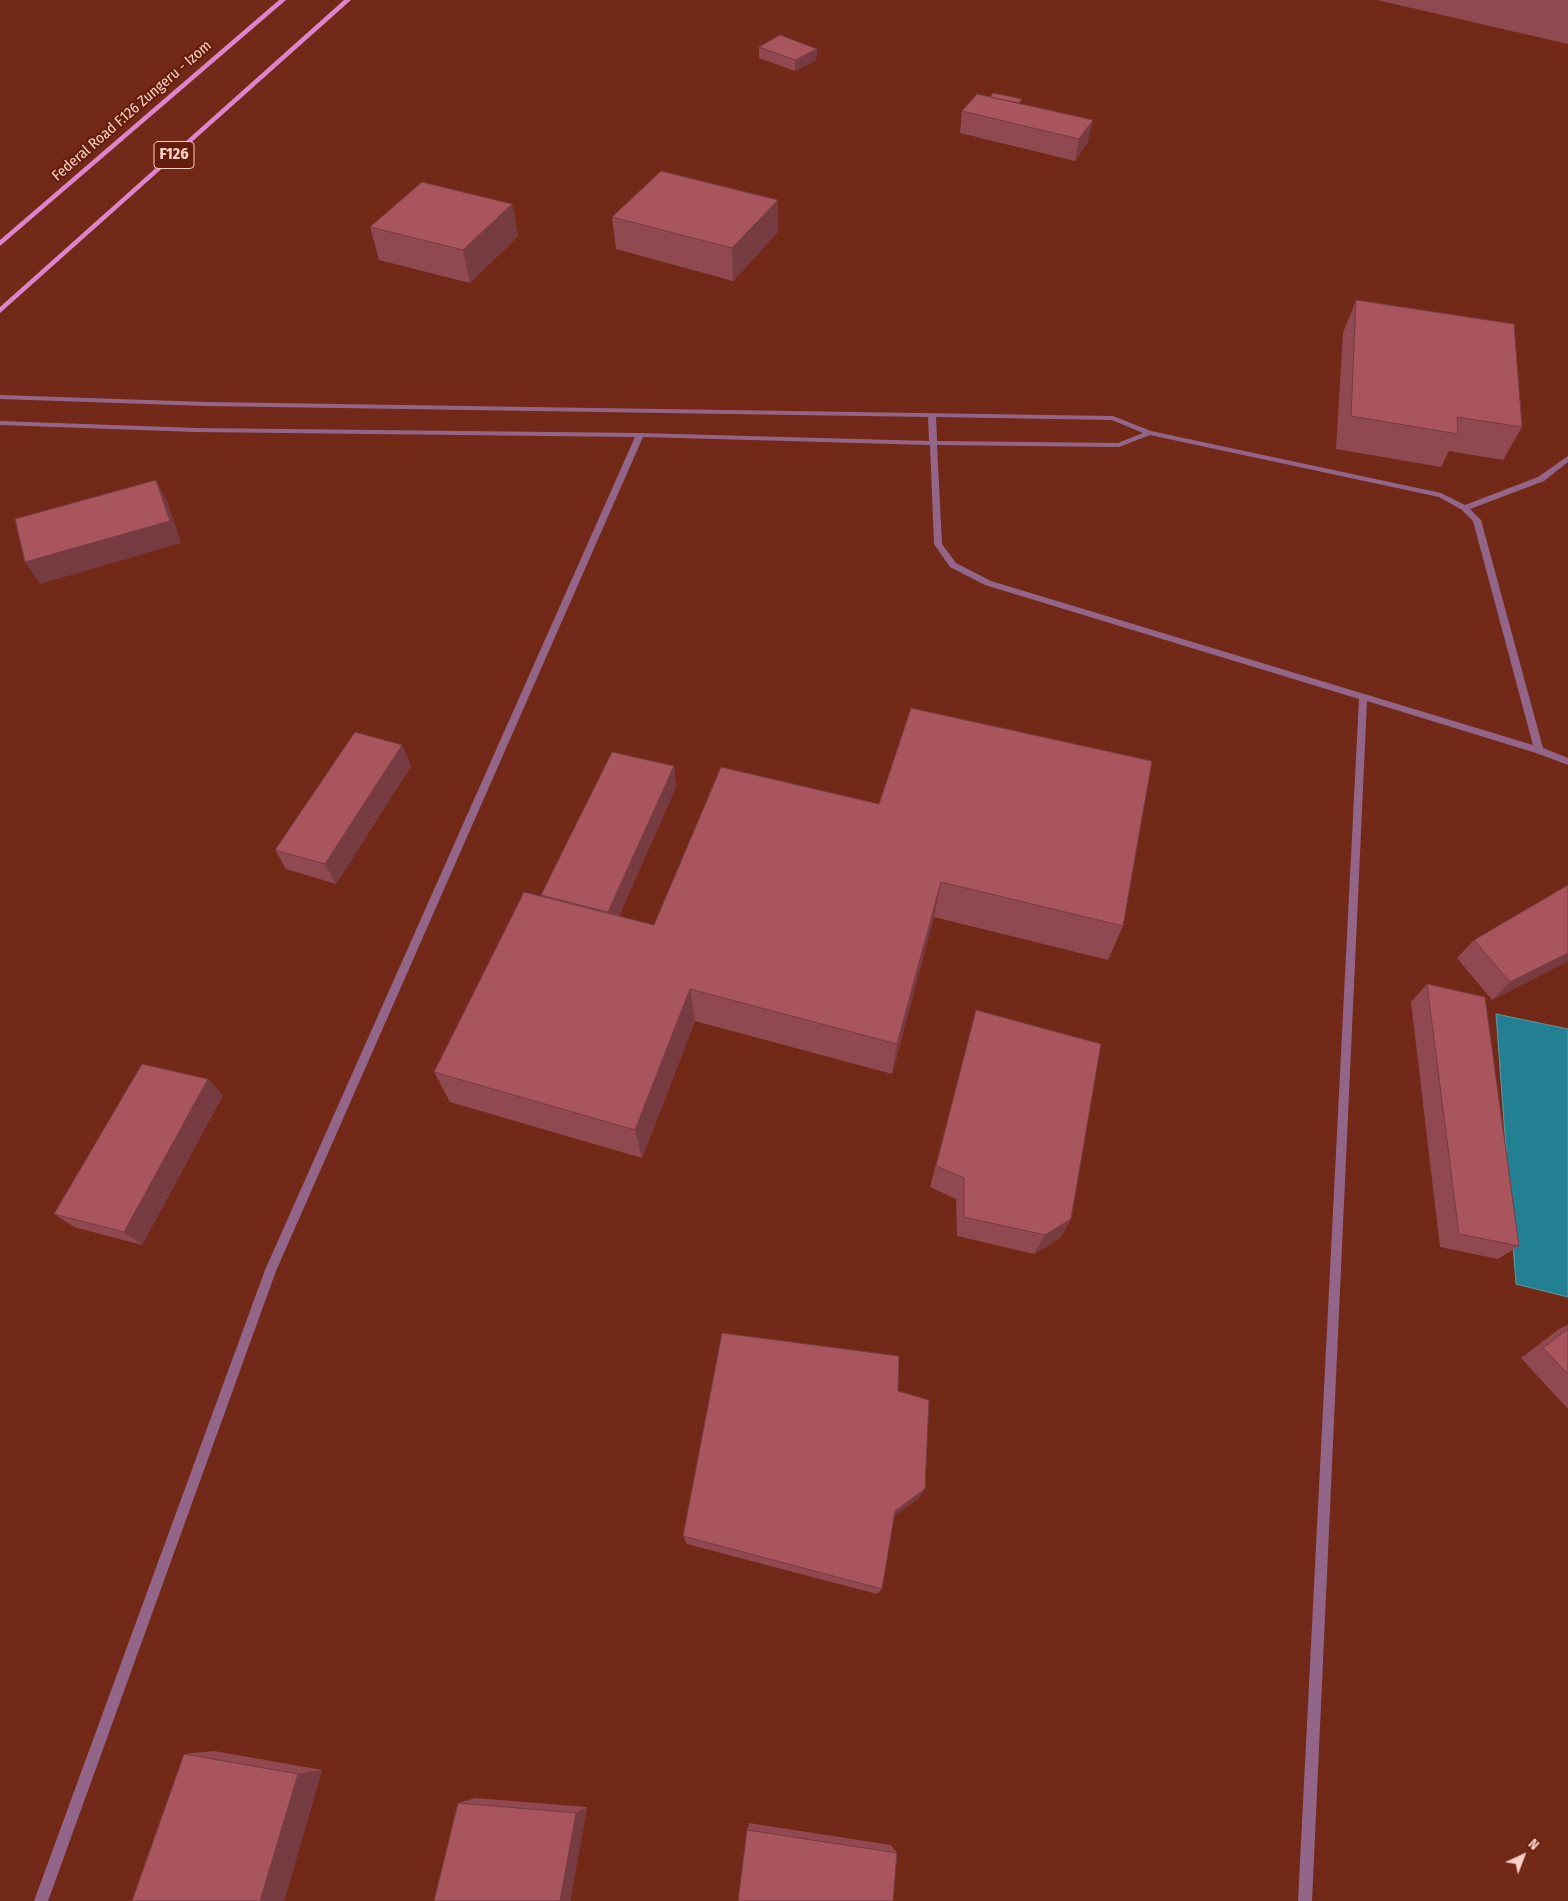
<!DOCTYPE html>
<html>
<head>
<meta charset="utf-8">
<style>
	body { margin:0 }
	#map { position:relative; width:1568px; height:1901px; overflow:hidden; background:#722918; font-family:"Fira Sans Condensed",sans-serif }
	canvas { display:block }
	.north { position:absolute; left:1498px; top:1831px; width:50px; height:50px; -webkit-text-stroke:4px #661e0c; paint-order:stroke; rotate:43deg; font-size:14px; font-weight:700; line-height:20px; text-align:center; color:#fed1c5 }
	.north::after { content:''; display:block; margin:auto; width:18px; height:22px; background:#fed1c5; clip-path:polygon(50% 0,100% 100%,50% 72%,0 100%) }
</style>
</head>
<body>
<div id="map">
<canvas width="1568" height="1901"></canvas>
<div class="north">N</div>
</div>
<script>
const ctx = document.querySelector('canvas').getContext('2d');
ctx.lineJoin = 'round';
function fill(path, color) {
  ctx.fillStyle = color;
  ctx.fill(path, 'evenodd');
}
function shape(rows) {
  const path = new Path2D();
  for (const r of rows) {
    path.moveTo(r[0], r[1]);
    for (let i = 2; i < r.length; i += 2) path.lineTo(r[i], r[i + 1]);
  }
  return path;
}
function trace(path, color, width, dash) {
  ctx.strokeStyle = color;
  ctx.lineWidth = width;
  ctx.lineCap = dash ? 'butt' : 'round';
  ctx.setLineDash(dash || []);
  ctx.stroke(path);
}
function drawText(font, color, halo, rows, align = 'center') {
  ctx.font = font + ' "Fira Sans Condensed",sans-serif';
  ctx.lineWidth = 4.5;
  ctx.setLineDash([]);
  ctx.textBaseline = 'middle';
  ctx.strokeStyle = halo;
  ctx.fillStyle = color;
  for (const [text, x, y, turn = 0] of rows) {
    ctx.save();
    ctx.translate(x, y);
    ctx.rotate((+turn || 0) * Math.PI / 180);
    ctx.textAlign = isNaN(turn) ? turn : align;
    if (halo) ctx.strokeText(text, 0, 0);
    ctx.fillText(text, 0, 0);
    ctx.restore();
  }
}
const water = shape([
	[1496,1014,1568,1029,1568,1297,1516,1284,1496,1014]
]);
fill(water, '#238092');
trace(water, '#6598a1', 1);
fill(shape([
	[0,395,207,402,1113,416,1151,431,1441,493,1465,505,1538,477,1568,456,1568,462,1544,481,1470,509,1481,520,1543,748,1568,758,1568,765,1536,753,1367,701,1312,1901,1298,1901,1359,699,985,585,950,567,934,544,930,445,643,437,276,1271,48,1901,34,1901,265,1270,635,437,196,432,0,425,0,421,196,428,640,433,929,441,928,417,207,406,0,399,0,395],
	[936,417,1112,420,1143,433,1118,443,937,441,936,417],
	[1150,435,1439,497,1462,510,1473,521,1533,745,991,581,956,563,942,544,937,445,1119,447,1150,435]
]), '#936689');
fill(shape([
	[279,0,286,0,0,246,0,240,279,0],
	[344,0,351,0,0,313,0,307,344,0]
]), '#df83cc');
fill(shape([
	[1377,0,1568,0,1568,44],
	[759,47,817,49,816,60,795,71,759,58],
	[1022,104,1088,142,1075,161,960,133,962,111],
	[512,204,518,236,470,283,379,260,370,227],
	[612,217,778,232,733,281,616,249],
	[1356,300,1522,427,1503,460,1449,451,1441,467,1336,449,1343,333],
	[402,745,411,766,336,884,286,869,275,850],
	[674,766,676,787,619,916,654,925,721,767,1123,926,1108,960,934,917,892,1074,695,1021,642,1158,450,1102,434,1072,542,896,541,895],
	[1474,940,1568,961,1492,1000,1457,958],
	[1427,984,1519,1246,1498,1259,1440,1247,1411,1002],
	[976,1010,1071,1219,1060,1238,1034,1254,957,1236,956,1199,930,1187],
	[223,1095,142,1245,74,1227,54,1214],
	[1568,1325,1568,1409,1521,1358,1559,1329],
	[898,1391,918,1499,894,1516,882,1589,877,1594,687,1544,683,1536],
	[214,1751,322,1770,284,1901,132,1901,184,1754],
	[475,1798,587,1807,570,1901,458,1803],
	[749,1823,891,1845,897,1853,747,1830]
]), '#904951');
fill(shape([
	[817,49,816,60,795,71,795,60],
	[1093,120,1088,142,1075,161,1079,139],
	[778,200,778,232,733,281,732,248],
	[512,204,518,236,470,283,463,250],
	[156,480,168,503,181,543,40,584,25,562],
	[402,745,411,766,336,884,325,864],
	[674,766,676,787,612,931,608,912],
	[941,882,934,917,892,1074,897,1044],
	[1568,953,1568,961,1492,1000,1510,982],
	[690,989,695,1021,642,1158,635,1130],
	[208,1079,223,1095,142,1245,124,1232],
	[1071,1219,1060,1238,1034,1254,1045,1235],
	[925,1489,918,1499,890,1519,895,1511],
	[322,1770,284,1901,260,1901,298,1774],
	[587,1807,570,1901,560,1901,576,1813]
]), '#763c42');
const building = shape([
	[780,35,817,49,795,60,759,47,780,35],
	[993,93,1022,99,1019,103,990,97,993,93],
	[977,94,1093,120,1079,139,962,111,977,94],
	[661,171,778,200,732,248,612,217,661,171],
	[422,182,512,204,463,250,370,227,422,182],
	[1356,300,1514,324,1522,427,1457,417,1458,434,1351,416,1356,300],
	[156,480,170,521,25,562,15,519,156,480],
	[911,708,1152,761,1123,926,941,882,897,1044,690,989,635,1130,434,1072,524,892,654,925,721,767,879,804,911,708],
	[355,732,402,745,325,864,275,850,355,732],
	[612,752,674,766,608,912,541,895,612,752],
	[1568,885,1568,953,1510,982,1474,940,1568,885],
	[1427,984,1485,997,1519,1246,1459,1234,1427,984],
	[976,1010,1101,1044,1071,1219,1045,1235,964,1217,964,1178,936,1166,976,1010],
	[142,1064,208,1079,124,1232,54,1214,142,1064],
	[1568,1329,1568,1374,1543,1348,1568,1329],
	[722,1333,899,1356,898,1391,929,1400,925,1489,895,1511,882,1589,683,1536,722,1333],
	[184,1754,298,1774,260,1901,132,1901,184,1754],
	[458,1803,576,1813,560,1901,434,1901,458,1803],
	[747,1830,897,1853,893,1901,738,1901,747,1830]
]);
fill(building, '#a8555e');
trace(building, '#763c42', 1);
drawText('15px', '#fed1c5', '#661e0c', [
	["Federal Road F.126 Zungeru - Izom",132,111,-41]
]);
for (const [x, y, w] of [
	[174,155,40]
]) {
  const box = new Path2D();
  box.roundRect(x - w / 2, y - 13.5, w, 27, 4);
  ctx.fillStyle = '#661e0c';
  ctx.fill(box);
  trace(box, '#fed1c5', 1);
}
drawText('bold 16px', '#fed1c5', null, [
	["F126",174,155]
]);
</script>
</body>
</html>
